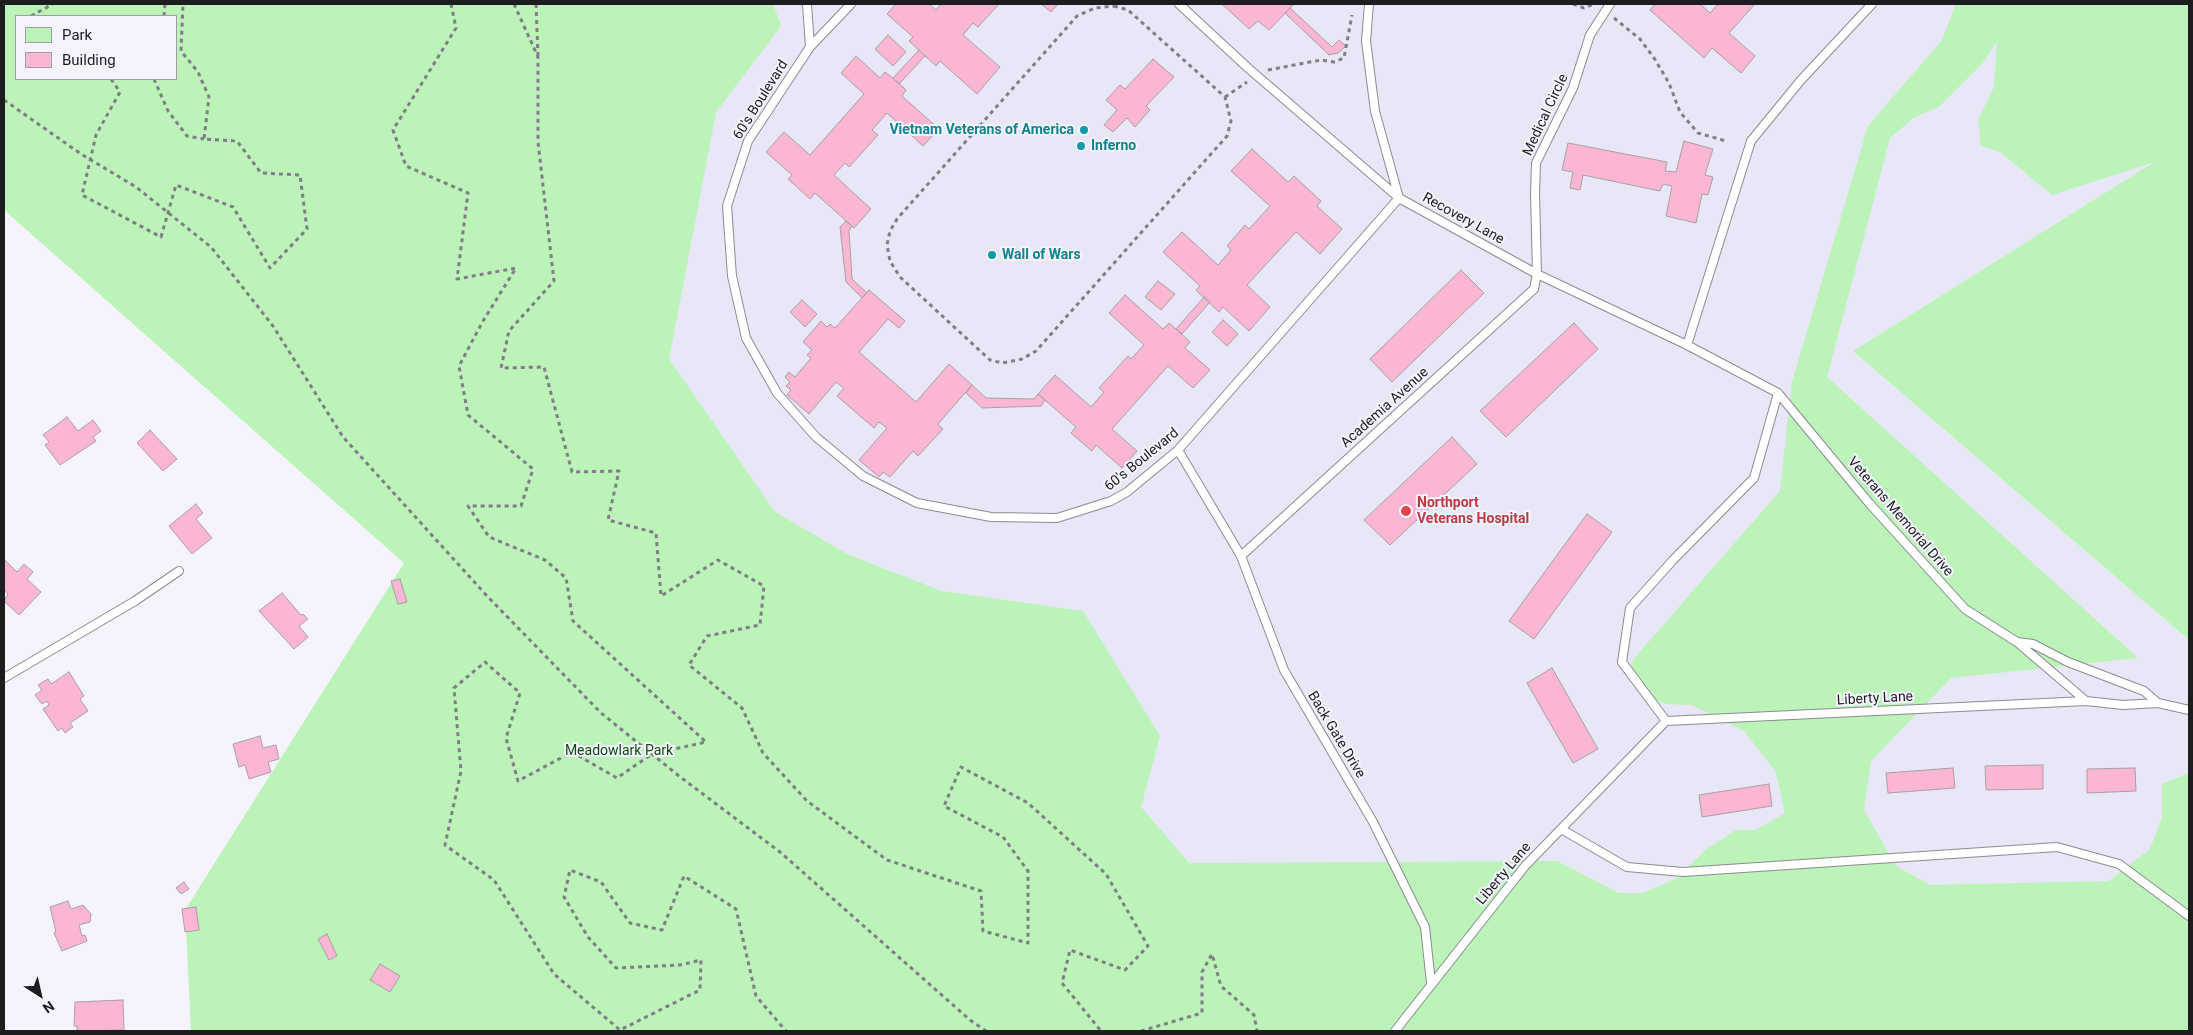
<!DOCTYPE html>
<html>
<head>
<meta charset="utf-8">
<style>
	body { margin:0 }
	#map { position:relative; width:2193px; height:1035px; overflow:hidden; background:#f5f4fe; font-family:Roboto,sans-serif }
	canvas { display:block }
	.frame { position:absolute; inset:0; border:5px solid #1d1d20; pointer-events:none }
	.legend { position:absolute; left:15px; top:15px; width:162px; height:65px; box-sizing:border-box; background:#f5f4fe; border:1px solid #9f9ea5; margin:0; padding:6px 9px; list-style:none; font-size:15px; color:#1d1d20 }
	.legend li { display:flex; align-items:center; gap:10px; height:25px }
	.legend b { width:25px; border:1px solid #9f9ea5 }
	.north { position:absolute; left:15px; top:970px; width:50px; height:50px; -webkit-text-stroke:4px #f5f4fe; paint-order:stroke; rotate:145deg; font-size:14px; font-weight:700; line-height:20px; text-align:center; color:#1d1d20 }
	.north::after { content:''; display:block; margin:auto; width:18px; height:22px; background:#1d1d20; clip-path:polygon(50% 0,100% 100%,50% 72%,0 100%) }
</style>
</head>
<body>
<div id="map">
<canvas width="2193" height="1035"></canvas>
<div class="frame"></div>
<ul class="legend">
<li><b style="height:14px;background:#bbf3b8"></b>Park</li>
<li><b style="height:14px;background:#fab6d3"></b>Building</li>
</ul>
<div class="north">N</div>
</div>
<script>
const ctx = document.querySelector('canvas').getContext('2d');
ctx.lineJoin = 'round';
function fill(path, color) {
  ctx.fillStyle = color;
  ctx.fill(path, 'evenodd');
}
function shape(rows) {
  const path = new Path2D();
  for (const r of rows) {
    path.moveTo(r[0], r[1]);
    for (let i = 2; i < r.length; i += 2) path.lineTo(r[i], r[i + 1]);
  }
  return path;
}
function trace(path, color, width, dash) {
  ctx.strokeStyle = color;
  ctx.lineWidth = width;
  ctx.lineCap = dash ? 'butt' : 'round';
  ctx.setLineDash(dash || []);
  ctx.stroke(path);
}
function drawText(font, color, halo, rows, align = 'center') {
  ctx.font = font + ' Roboto,sans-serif';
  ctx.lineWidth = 4;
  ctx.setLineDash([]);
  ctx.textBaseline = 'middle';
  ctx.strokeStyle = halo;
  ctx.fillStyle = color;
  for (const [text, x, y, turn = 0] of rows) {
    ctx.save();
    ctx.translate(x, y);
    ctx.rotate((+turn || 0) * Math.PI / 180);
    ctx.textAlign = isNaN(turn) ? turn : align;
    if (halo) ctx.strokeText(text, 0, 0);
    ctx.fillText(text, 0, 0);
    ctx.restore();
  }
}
fill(shape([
	[591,4,2160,4,2157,160,1853,351,2189,640,2189,1031,1396,1031,913,640,632,381]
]), '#e8e7f8');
fill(shape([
	[4,4,773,4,781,26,716,112,669,359,775,512,849,555,942,591,1083,611,1160,736,1141,807,1189,863,1557,861,1619,893,1643,893,1675,879,1707,849,1736,830,1756,830,1785,813,1776,772,1744,731,1692,705,1665,704,1636,691,1631,662,1780,491,1792,382,1868,126,1942,40,1956,4,2189,4,2189,640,1853,351,2154,162,2052,195,2000,152,1981,146,1978,120,1994,87,1997,41,1982,64,1939,107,1913,118,1890,138,1827,377,2138,658,1951,678,1871,761,1864,810,1896,866,1930,885,2109,881,2150,849,2162,818,2162,784,2189,773,2189,1031,191,1031,185,910,404,563,4,210],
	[16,16,176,16,176,79,16,79]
]), '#bbf3b8');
const building = shape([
	[896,4,929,4,936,10,941,4,999,4,978,27,973,23,963,35,1000,67,977,94,940,61,936,66,909,41,913,37,887,14,896,4],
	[1041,4,1058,4,1051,12,1041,4],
	[1222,4,1294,4,1269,30,1258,21,1249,29,1222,4],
	[1655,4,1700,4,1710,13,1718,4,1755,4,1729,33,1755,56,1741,73,1712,48,1704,58,1650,10,1655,4],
	[1290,8,1332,47,1339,40,1346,46,1338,53,1329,55,1285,13,1290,8],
	[888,35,906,52,893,66,875,49,888,35],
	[919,50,925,56,899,84,893,78,919,50],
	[856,56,880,78,885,72,893,78,906,90,902,96,939,129,923,146,887,113,872,130,878,135,849,167,845,163,834,175,871,209,854,228,815,193,810,199,788,179,792,175,766,152,784,132,810,155,864,94,841,73,856,56],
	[1153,59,1174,77,1146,106,1150,110,1135,127,1127,118,1113,132,1104,125,1117,110,1106,100,1120,85,1125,89,1153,59],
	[1684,141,1713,149,1705,175,1713,177,1708,195,1702,194,1696,223,1666,216,1672,186,1663,184,1660,191,1583,175,1580,190,1570,188,1573,172,1562,170,1568,143,1667,162,1665,171,1676,172,1684,141],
	[1252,149,1288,182,1294,176,1321,201,1317,206,1342,229,1320,254,1296,232,1247,285,1270,307,1249,331,1223,307,1219,312,1196,290,1200,286,1163,252,1182,232,1218,265,1231,250,1227,246,1245,225,1249,229,1270,206,1231,171,1252,149],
	[846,221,852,226,849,231,852,279,867,293,862,298,846,282,840,227,846,221],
	[1461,270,1484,293,1392,382,1370,359,1461,270],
	[1158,281,1175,294,1161,310,1145,297,1158,281],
	[869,290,905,321,899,328,888,319,859,352,916,402,949,364,972,385,938,424,943,429,918,456,913,451,890,477,883,472,879,477,859,460,887,428,879,422,874,428,837,396,844,388,836,382,809,414,787,395,791,390,786,386,790,382,785,377,789,372,795,377,811,358,807,355,812,350,803,342,821,321,827,327,830,324,835,328,869,290],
	[1125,295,1163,329,1169,323,1176,329,1190,342,1185,348,1210,370,1193,388,1168,366,1112,429,1137,451,1122,468,1096,445,1092,451,1071,433,1076,427,1038,394,1055,375,1091,407,1104,392,1099,388,1128,356,1131,359,1144,345,1109,313,1125,295],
	[1204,297,1210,302,1182,334,1176,329,1204,297],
	[802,300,817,314,805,327,790,312,802,300],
	[1223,320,1238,334,1227,346,1212,332,1223,320],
	[1574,323,1598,349,1506,437,1480,411,1574,323],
	[972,385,986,398,1034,399,1038,394,1045,400,1041,406,982,408,966,393,972,385],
	[67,417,78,431,93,420,101,431,93,437,96,441,60,465,45,445,49,442,43,435,67,417],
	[150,430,177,459,163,471,137,443,150,430],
	[1452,437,1477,464,1390,545,1364,520,1452,437],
	[196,504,203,513,196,519,212,538,192,554,169,526,196,504],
	[1587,514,1612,532,1534,639,1509,621,1587,514],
	[4,559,17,572,24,564,33,572,27,579,41,592,19,615,4,601,8,594,4,590,4,559],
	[400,579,407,602,398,604,391,581,400,579],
	[282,593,301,615,303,614,308,619,299,626,308,637,294,649,259,611,282,593],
	[1552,668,1598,749,1573,763,1527,683,1552,668],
	[69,672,84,696,80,699,88,711,70,723,73,727,65,733,62,728,58,731,43,709,49,705,47,701,42,704,35,695,42,690,38,685,48,679,51,684,69,672],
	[260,736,263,748,276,745,279,759,268,762,271,772,249,779,245,765,239,767,233,744,260,736],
	[2043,765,2043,789,1986,790,1985,766,2043,765],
	[1953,768,1955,788,1888,793,1886,773,1953,768],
	[2135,768,2136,791,2087,793,2087,769,2135,768],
	[1769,784,1772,806,1702,817,1699,795,1769,784],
	[184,882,189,889,181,894,176,888,184,882],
	[68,901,71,909,83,905,91,914,90,922,79,925,82,936,85,935,87,941,62,951,54,933,56,932,50,907,68,901],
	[196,907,199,930,185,932,182,909,196,907],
	[327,934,337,956,329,960,318,939,327,934],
	[380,964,400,976,390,992,370,980,380,964],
	[123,1000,124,1030,77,1031,77,1026,74,1026,75,1002,123,1000]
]);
fill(building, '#fab6d3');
trace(building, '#aaa0a4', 1);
const lane = shape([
	[807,4,810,47,748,141,727,206,732,276,746,338,777,393,816,437,863,476,917,503,991,517,1057,518,1111,501,1127,492,1178,450,1399,198],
	[1179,4,1248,68,1399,198,1537,274,1687,345,1778,393,1869,503,1965,609,2017,642,2086,701,2123,705,2158,703,2189,710],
	[1369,4,1366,41,1375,111,1399,198],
	[810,47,851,4],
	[1687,345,1751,141,1801,80,1872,4],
	[1778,393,1754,478,1673,560,1630,608,1622,662,1666,721,2086,701],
	[1178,450,1241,556,1284,670,1373,822,1425,927,1431,983],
	[1241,556,1534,289,1537,274,1535,193,1536,163,1573,88,1590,35,1610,4],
	[2017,642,2033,644,2068,662,2144,691,2158,703],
	[4,678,135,601,179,571],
	[1561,829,1627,867,1683,872,2057,847,2119,864,2189,916],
	[1395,1031,1525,866,1666,721]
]);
trace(lane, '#8b8b93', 10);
trace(shape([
	[451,4,456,28,393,130,406,166,468,193,457,279,516,268,483,321,459,366,468,415,533,469,521,506,468,506,489,537,545,560,566,578,573,621,706,742,652,754,617,778,572,752,518,781,506,738,520,693,485,662,454,688,461,771,445,845,494,880,554,974,620,1030,700,990,701,960,680,965,616,968,588,937,564,897,570,870,601,882,630,923,662,930,684,876,736,909,756,996,786,1031],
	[514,4,538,57,538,142,554,281,509,331,501,368,544,367,572,472,619,471,608,520,656,533,661,596,718,560,764,586,760,625,707,636,689,665,742,708,763,753,807,801,887,860,981,891,983,931,1028,943,1028,871,1003,837,944,806,961,767,1028,803,1106,874,1148,946,1125,970,1070,950,1062,983,1101,1031],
	[536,4,538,56],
	[1573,4,1584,8,1594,4],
	[1114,6,1128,10,1225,97,1231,121,1227,136,1036,351,1022,359,1002,363,990,360,900,277,890,261,887,245,890,231,897,219,1077,16,1095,8,1114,6],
	[31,16,53,4],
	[164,16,165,4],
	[1614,18,1640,39,1654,58,1669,83,1680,112,1698,133,1726,141],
	[1268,70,1321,60,1334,62,1344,58,1352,15],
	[111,79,120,92,96,135,82,195,161,237,176,185,233,207,270,268,307,229,300,175,261,173,237,141,204,139,209,97,198,72,181,51,183,4],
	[154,79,168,111,187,136,204,139],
	[1225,97,1247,82],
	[4,100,81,154,136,187,211,247,273,326,343,437,487,596,601,713,679,776,780,852,970,1020,986,1031],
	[1141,1031,1202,1013,1202,972,1212,954,1221,986,1254,1015,1257,1031]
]), '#7f7e84', 3, [4, 4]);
trace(lane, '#fff', 8);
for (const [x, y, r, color] of [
	[1084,130,5,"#0f9aa8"],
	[1081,146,5,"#0f9aa8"],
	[992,255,5,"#0f9aa8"],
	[1406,511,6,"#e0444e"]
]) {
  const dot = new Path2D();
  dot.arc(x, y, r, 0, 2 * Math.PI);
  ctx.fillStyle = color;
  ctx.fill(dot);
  trace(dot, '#f5f4fe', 2);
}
drawText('14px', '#1d1d20', '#f5f4fe', [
	["60's Boulevard",761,100,-58],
	["Medical Circle",1546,115,-65],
	["Recovery Lane",1463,219,29],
	["Academia Avenue",1385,408,-42],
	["60's Boulevard",1142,460,-39],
	["Veterans Memorial Drive",1900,517,49],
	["Liberty Lane",1875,699,-3],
	["Back Gate Drive",1336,735,59],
	["Liberty Lane",1504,874,-50]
]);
drawText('bold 14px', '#0d838f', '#f5f4fe', [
	["Vietnam Veterans of America",1074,130,"right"],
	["Inferno",1091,146],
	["Wall of Wars",1002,255]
], 'left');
drawText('bold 14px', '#be3a42', '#f5f4fe', [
	["Northport",1417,503],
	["Veterans Hospital",1417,519]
], 'left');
drawText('14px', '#0b4c10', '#f5f4fe', [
	["Meadowlark Park",619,751]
]);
</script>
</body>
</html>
